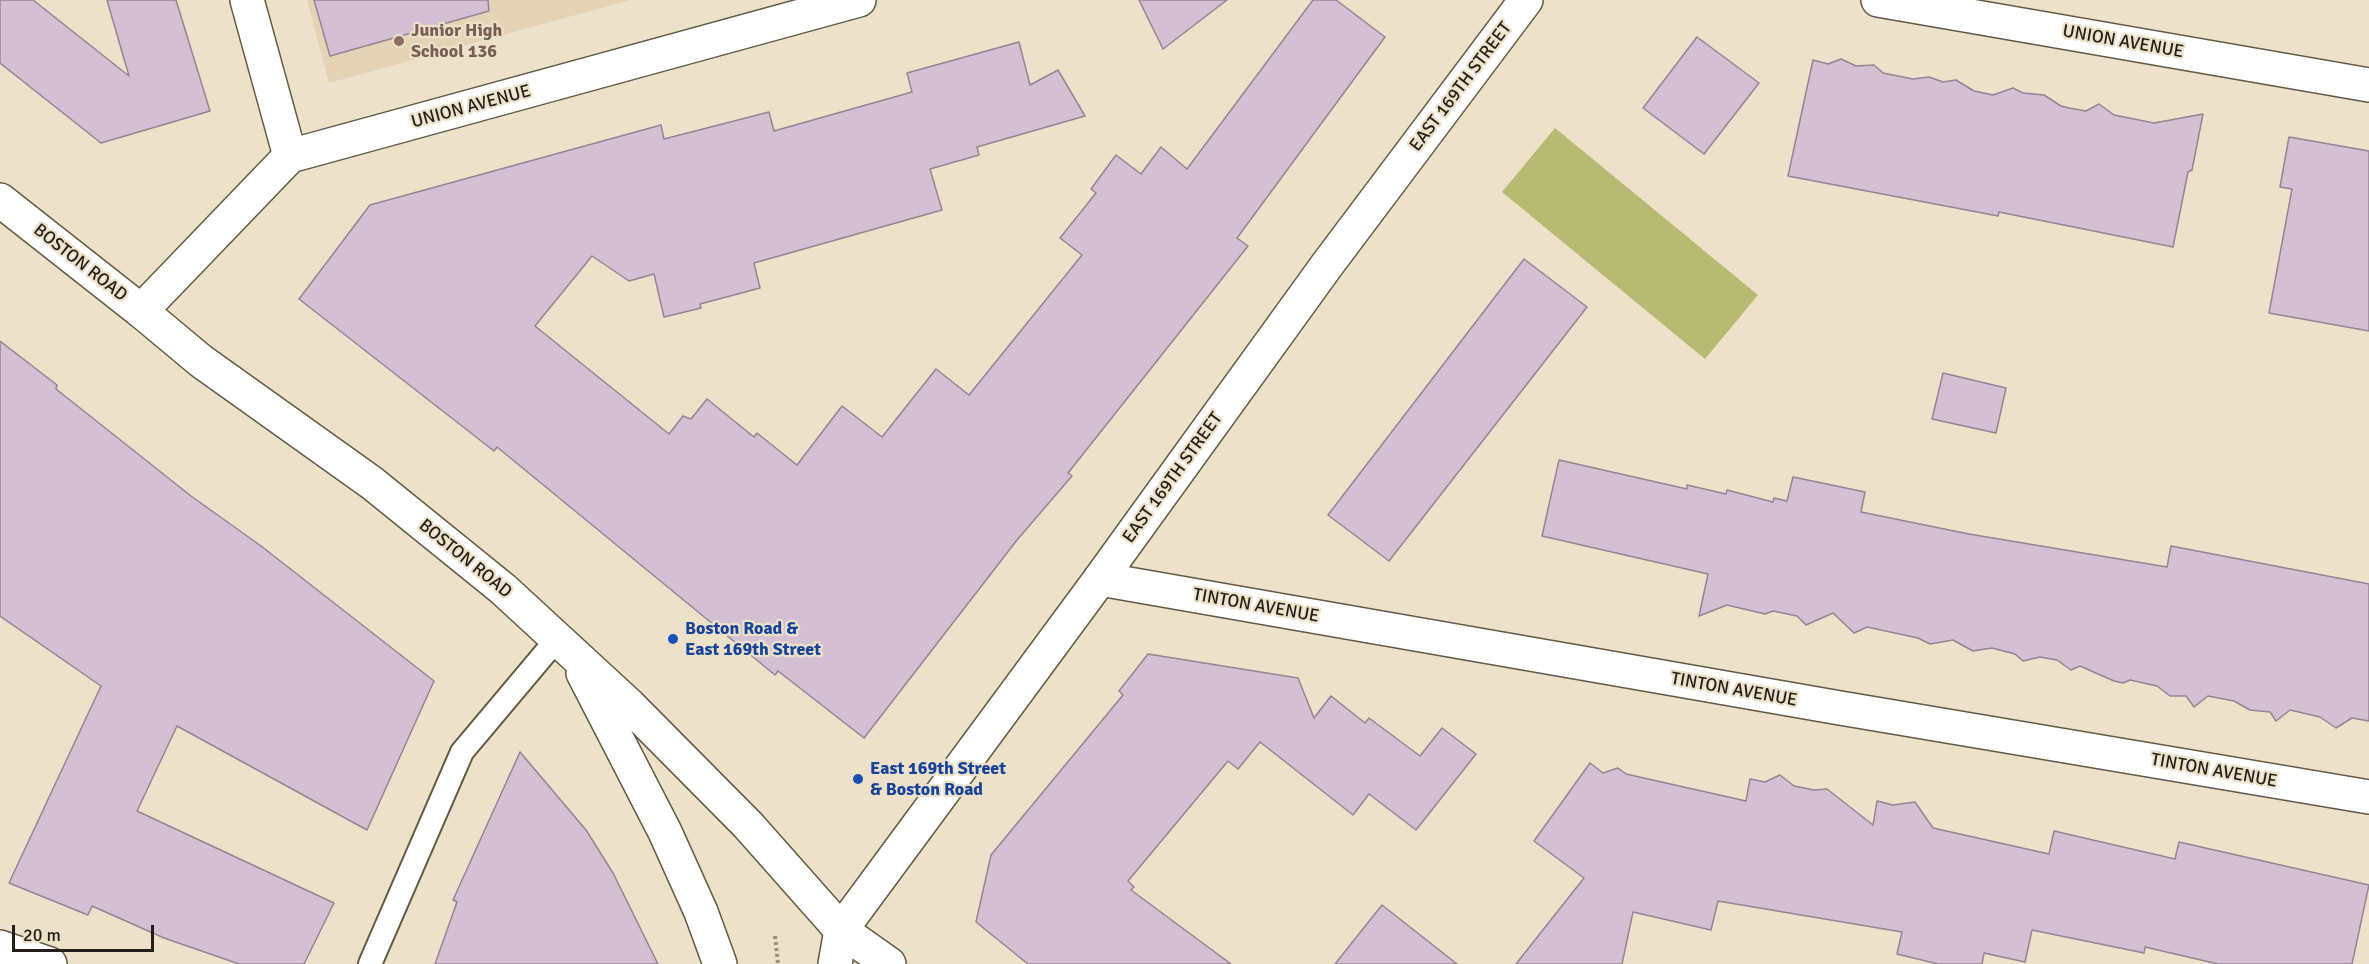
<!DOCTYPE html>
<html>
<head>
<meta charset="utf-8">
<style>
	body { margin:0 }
	#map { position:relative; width:2369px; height:964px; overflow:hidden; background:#ede1c9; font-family:Signika,sans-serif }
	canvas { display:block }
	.scale { position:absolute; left:12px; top:925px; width:142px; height:27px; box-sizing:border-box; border:3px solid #221d15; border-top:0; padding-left:8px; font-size:18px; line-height:21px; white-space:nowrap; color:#221d15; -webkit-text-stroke:4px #ede1c9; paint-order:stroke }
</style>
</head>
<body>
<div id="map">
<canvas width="2369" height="964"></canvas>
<div class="scale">20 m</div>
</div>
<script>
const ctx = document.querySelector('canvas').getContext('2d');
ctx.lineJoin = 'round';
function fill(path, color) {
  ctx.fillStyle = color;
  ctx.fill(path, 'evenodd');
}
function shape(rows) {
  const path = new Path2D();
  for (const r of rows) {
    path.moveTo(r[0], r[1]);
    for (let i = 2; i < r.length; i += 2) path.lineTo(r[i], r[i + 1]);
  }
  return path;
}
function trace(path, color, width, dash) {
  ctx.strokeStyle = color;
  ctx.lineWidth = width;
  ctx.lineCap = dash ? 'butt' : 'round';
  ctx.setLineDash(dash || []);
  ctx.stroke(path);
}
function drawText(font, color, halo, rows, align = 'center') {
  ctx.font = font + ' Signika,sans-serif';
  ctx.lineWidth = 4.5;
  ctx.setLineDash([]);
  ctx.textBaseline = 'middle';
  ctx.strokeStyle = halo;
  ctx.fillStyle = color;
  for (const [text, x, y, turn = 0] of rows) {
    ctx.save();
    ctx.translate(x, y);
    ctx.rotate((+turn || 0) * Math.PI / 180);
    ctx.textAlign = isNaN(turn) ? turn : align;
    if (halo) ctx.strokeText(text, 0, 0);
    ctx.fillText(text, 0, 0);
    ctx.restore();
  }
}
fill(shape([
	[307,0,630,0,329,83]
]), '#e4d4b5');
fill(shape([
	[1555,128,1758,295,1705,359,1502,192]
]), '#b5bb73');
const building = shape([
	[0,0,33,0,129,76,107,0,176,0,210,111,101,143,0,63,0,0],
	[314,0,488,0,489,11,330,56,314,0],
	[1139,0,1227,0,1163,49,1139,0],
	[1313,0,1336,0,1385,37,1237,238,1248,246,1068,473,1072,476,1017,540,864,738,778,671,775,675,497,447,494,451,299,299,370,205,661,125,664,139,769,112,774,131,912,92,907,73,1019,42,1030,85,1058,70,1085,116,977,147,979,155,930,169,942,210,754,263,760,288,700,304,701,308,664,317,654,274,629,281,592,256,535,326,669,434,683,416,691,419,707,399,754,437,757,433,797,465,842,406,882,437,936,369,969,395,1082,255,1060,238,1096,193,1091,189,1116,155,1141,174,1161,147,1187,169,1313,0],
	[1697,37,1759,83,1704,154,1643,108,1697,37],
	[1841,59,1856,66,1874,65,1883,73,1913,79,1929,77,1943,82,1956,80,1974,91,1993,95,2013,88,2023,93,2044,95,2061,106,2069,108,2086,111,2099,104,2114,115,2154,123,2203,114,2192,170,2188,172,2173,247,1999,212,1998,216,1788,176,1813,60,1828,64,1841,59],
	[2289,137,2369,151,2369,331,2269,313,2292,189,2280,187,2289,137],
	[1524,259,1587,307,1389,561,1328,515,1524,259],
	[0,341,57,385,56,389,191,496,261,546,434,681,367,830,177,726,137,811,334,903,304,964,239,964,164,938,92,906,88,915,9,883,101,686,0,616,0,341],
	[1943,373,2006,388,1996,433,1932,419,1943,373],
	[1559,460,1687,489,1687,485,1726,494,1727,490,1773,502,1774,498,1787,501,1793,477,1865,492,1861,512,1969,534,2167,567,2171,546,2369,584,2369,721,2352,718,2336,728,2320,717,2290,710,2276,721,2270,712,2250,710,2234,701,2208,696,2194,707,2186,696,2170,696,2157,686,2130,680,2123,683,2114,681,2080,666,2071,670,2057,660,2040,657,2023,661,2015,654,1992,648,1973,651,1953,640,1930,644,1918,638,1867,627,1854,633,1833,613,1806,625,1797,616,1773,611,1765,614,1727,605,1699,616,1708,574,1542,536,1559,460],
	[1148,654,1298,678,1314,718,1331,696,1365,723,1369,718,1420,756,1442,728,1476,754,1416,830,1369,794,1353,815,1260,742,1238,769,1228,761,1128,881,1134,887,1131,890,1231,964,1028,964,976,922,991,855,1123,695,1119,691,1148,654],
	[520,752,586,830,613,873,658,964,435,964,457,902,453,900,520,752],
	[1590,763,1603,773,1618,768,1626,774,1746,801,1750,779,1765,782,1780,775,1794,786,1814,790,1827,789,1873,825,1877,801,1893,805,1915,802,1933,828,2049,854,2054,831,2175,859,2179,842,2369,885,2352,964,2218,964,2145,947,2144,953,2032,930,2025,962,1984,953,1982,964,1938,964,1897,954,1902,932,1718,901,1711,930,1633,912,1622,964,1516,964,1584,878,1534,841,1590,763],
	[1382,905,1457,964,1335,964,1382,905]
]);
fill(building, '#d5c0d3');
trace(building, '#968395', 1.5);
const service = shape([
	[370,964,462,752,557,639]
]);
const minor = shape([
	[247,0,290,156],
	[1878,0,2369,85],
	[141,311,290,156,859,0],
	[1100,579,1840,708,2369,797],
	[0,947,50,964]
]);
const tertiary = shape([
	[835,964,841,930,1100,579,1327,265,1526,0]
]);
const secondary = shape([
	[0,200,141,311,201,361,372,483,503,589,630,706,748,825,841,930,889,964],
	[583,673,665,832,701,912,720,964]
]);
trace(service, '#645944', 26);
trace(minor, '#645944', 36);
trace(tertiary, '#645944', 36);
trace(secondary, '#645944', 36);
trace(shape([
	[775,936,778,964]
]), '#998f7e', 4, [3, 3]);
trace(service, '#fff', 22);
trace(minor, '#fff', 33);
trace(tertiary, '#fff', 33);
trace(secondary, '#fff', 33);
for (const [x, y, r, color] of [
	[399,41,6,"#8d6e63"],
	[673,639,6,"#1a4fb4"],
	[858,779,6,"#1a4fb4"]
]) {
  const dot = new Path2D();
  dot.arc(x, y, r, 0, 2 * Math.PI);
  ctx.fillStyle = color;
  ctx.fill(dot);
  trace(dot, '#ede1c9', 2);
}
drawText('bold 18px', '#785e54', '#ede1c9', [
	["Junior High",411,31],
	["School 136",411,52]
], 'left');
drawText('18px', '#221d15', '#ede1c9', [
	["UNION AVENUE",2123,42,10],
	["EAST 169TH STREET",1461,87,-53],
	["UNION AVENUE",471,107,-15],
	["BOSTON ROAD",80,263,38],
	["EAST 169TH STREET",1173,478,-54],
	["BOSTON ROAD",465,559,39],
	["TINTON AVENUE",1256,606,10],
	["TINTON AVENUE",1734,690,10],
	["TINTON AVENUE",2214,771,10]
]);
drawText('bold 18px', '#164399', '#ede1c9', [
	["Boston Road &",685,629],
	["East 169th Street",685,650],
	["East 169th Street",870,769],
	["& Boston Road",870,790]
], 'left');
</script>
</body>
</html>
